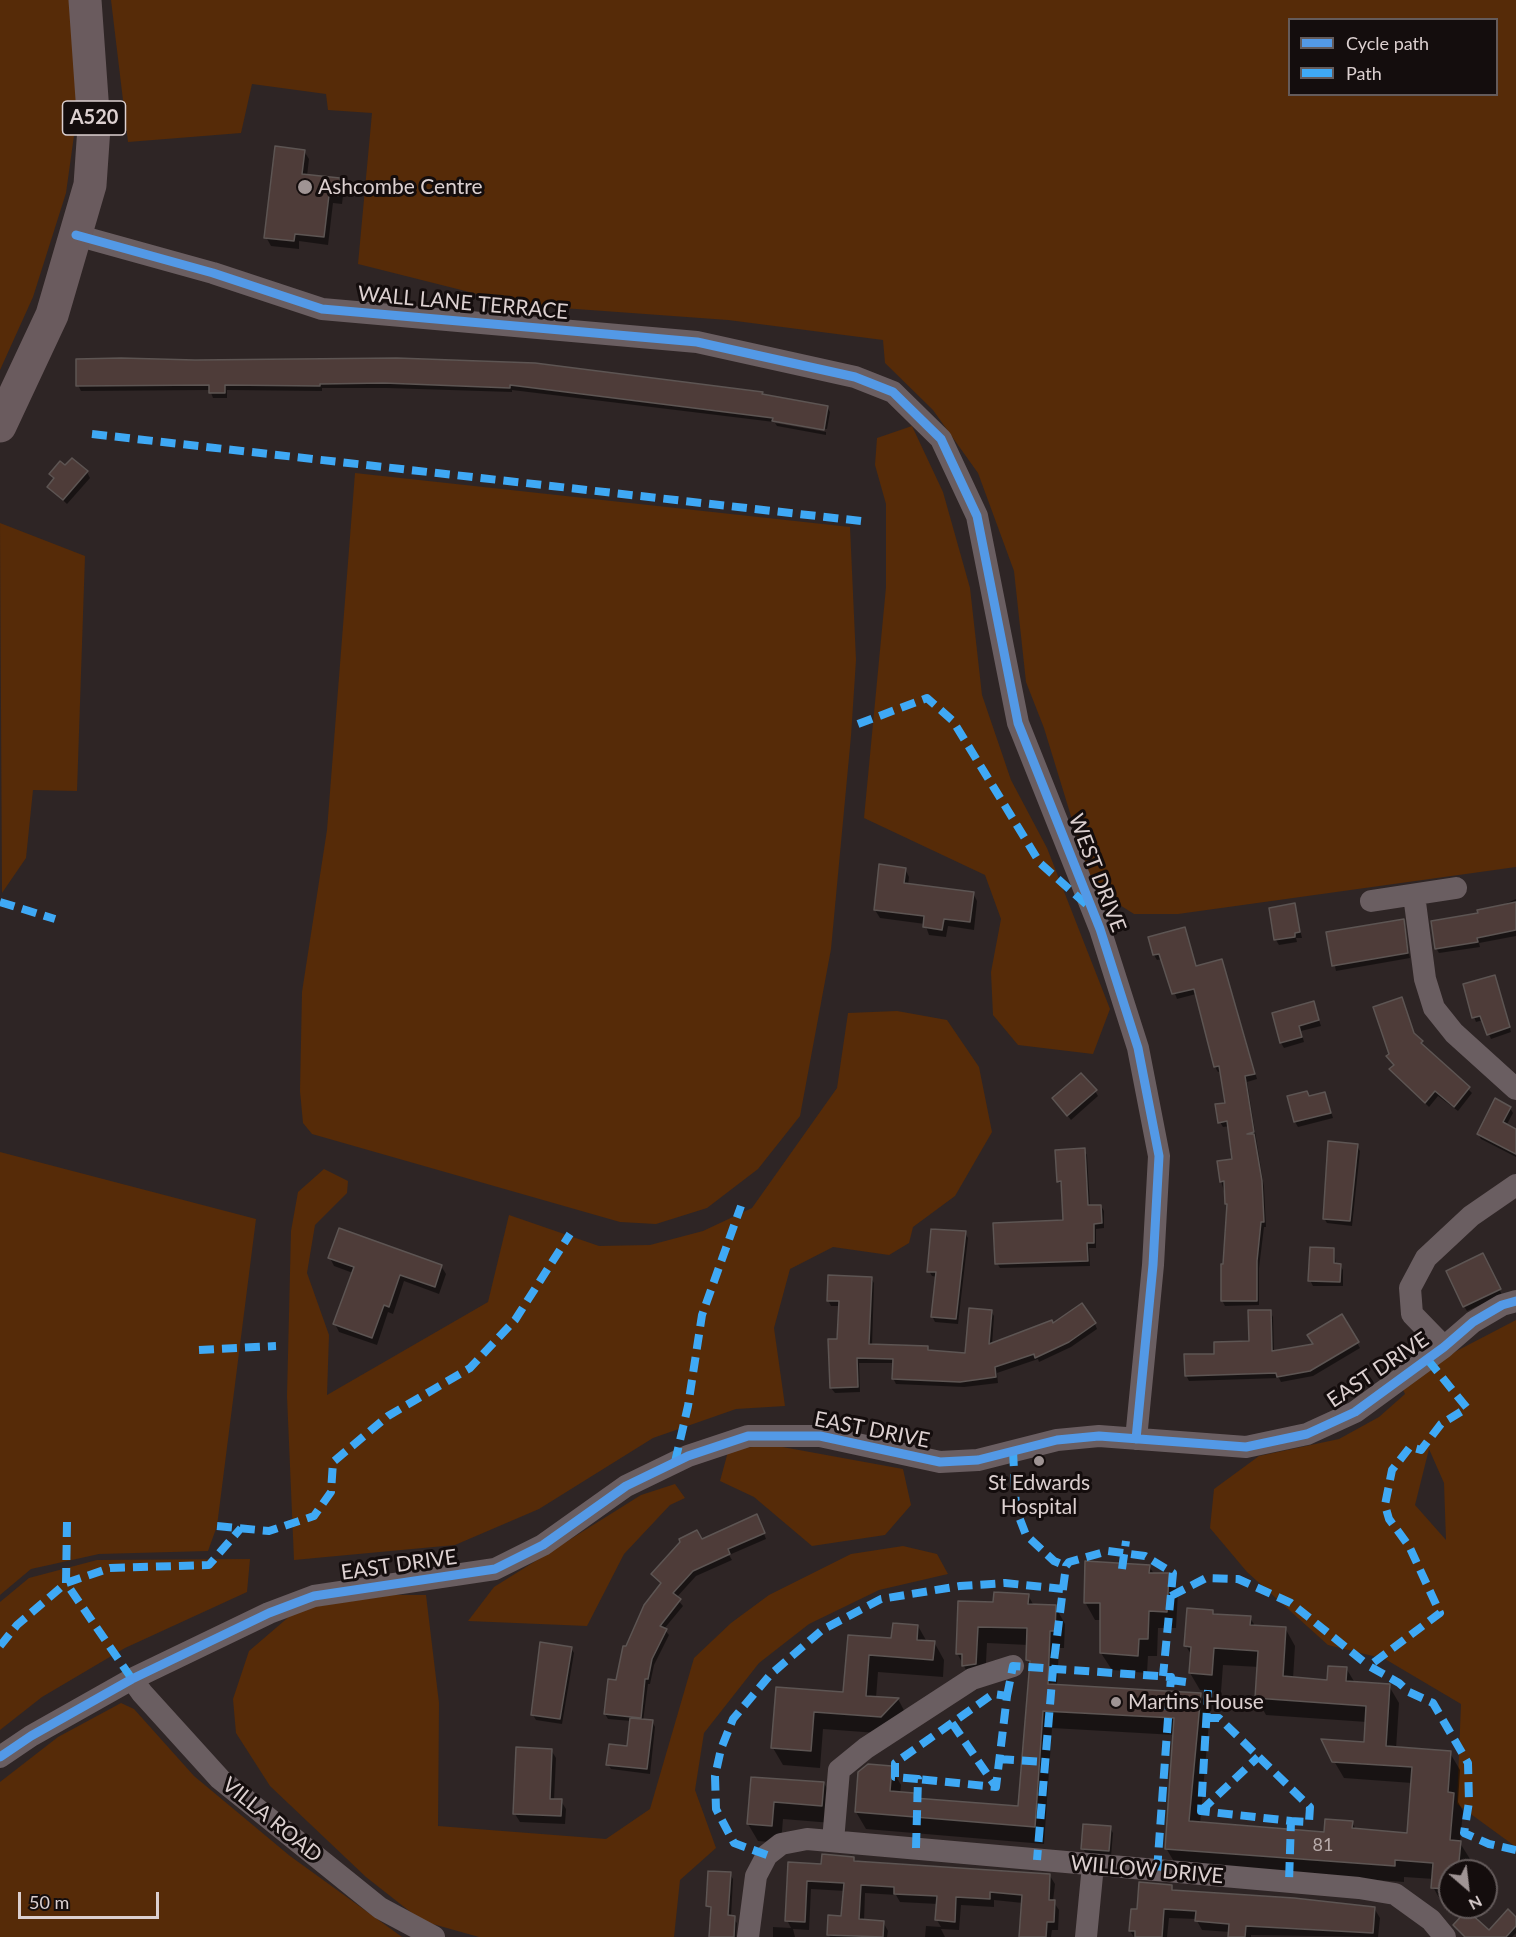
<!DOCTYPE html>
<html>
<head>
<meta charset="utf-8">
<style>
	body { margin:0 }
	#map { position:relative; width:1516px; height:1937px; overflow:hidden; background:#2e2525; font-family:Lato,sans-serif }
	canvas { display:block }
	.legend { position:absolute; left:1288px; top:18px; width:210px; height:78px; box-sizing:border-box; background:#140d0d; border:2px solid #645b5b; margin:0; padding:8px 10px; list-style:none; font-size:18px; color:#dcd0d0 }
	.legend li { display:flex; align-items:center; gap:12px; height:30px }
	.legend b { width:30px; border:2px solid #645b5b }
	.north { position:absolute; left:1438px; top:1859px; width:60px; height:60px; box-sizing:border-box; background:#140d0d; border:2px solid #645b5b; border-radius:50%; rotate:152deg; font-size:16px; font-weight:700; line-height:24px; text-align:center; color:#dcd0d0 }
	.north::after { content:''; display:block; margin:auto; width:21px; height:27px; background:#9f9494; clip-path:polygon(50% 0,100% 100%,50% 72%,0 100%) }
	.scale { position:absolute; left:18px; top:1892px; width:141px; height:27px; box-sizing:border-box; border:3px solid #dcd0d0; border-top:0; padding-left:8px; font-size:18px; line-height:21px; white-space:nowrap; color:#dcd0d0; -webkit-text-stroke:4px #140d0d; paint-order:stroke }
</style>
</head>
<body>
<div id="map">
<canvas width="1516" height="1937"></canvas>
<ul class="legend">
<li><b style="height:8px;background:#5399e6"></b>Cycle path</li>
<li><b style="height:8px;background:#3fa9f5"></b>Path</li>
</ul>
<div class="north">N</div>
<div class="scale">50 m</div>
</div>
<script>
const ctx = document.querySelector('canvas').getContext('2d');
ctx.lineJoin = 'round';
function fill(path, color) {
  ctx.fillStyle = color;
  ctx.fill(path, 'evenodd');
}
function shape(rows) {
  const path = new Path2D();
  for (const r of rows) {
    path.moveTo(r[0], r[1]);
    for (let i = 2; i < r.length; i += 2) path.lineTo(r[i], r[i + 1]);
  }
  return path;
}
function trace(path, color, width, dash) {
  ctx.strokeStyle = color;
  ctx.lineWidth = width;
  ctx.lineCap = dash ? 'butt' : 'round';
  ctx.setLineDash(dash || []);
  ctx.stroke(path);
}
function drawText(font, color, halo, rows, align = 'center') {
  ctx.font = font + ' Lato,sans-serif';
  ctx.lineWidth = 6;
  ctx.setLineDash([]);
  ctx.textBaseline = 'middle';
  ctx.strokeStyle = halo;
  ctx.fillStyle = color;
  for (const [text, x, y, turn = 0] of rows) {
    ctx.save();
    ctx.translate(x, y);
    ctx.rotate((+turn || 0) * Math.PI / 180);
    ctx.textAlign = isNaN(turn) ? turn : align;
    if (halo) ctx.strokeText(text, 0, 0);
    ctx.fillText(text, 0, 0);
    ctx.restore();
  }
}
fill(shape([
	[0,0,69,0,79,54,76,121,66,193,33,297,0,370],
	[111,0,1516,0,1516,867,1178,914,1134,914,1093,888,1044,728,1026,682,1014,571,978,473,933,410,885,363,883,340,728,320,521,305,358,264,372,113,328,110,326,94,252,84,241,133,128,142],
	[1290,20,1496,20,1496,94,1290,94],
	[912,426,943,492,970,588,982,695,1011,780,1047,848,1110,1009,1093,1054,1018,1045,993,1015,991,972,1001,919,985,875,864,818,886,587,886,504,875,465,877,438],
	[355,473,850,527,856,660,851,736,831,949,800,1116,758,1169,707,1208,656,1224,620,1222,312,1134,303,1123,300,1091,302,992,327,830],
	[0,523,85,556,77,791,33,790,26,858,2,893],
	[897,1011,947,1020,979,1067,992,1132,955,1196,913,1227,909,1243,889,1255,833,1247,790,1269,774,1328,785,1406,736,1409,653,1438,539,1509,455,1545,294,1560,287,1396,291,1231,298,1192,324,1169,348,1181,347,1193,315,1225,307,1273,329,1335,327,1395,488,1302,509,1215,599,1246,650,1245,703,1231,752,1208,837,1088,848,1013],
	[0,1152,256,1219,217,1526,208,1551,99,1554,31,1569,0,1595],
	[1516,1320,1516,1847,1457,1804,1461,1704,1385,1659,1328,1645,1247,1572,1210,1528,1214,1489,1259,1456,1339,1439,1379,1417,1405,1394,1399,1381],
	[1429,1449,1444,1483,1446,1540,1415,1505],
	[777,1446,903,1469,911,1505,885,1535,812,1546,754,1497,720,1481,729,1448],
	[675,1484,685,1498,670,1505,624,1554,587,1626,468,1621,494,1587,641,1495],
	[903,1546,937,1554,948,1574,879,1590,809,1624,759,1663,704,1733,695,1790,716,1848,680,1880,674,1937,479,1937,422,1921,366,1877,270,1786,236,1733,233,1699,249,1651,298,1609,392,1595,426,1595,439,1703,438,1826,606,1839,650,1809,694,1658,731,1623,769,1595,851,1554],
	[250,1559,247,1592,125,1648,42,1697,0,1730,0,1602,29,1578,97,1560],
	[121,1703,134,1709,194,1776,290,1856,402,1937,0,1937,0,1782,58,1737]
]), '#562b08');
fill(shape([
	[304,151,309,159,307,176,339,180,344,188,342,204,333,203,328,245,299,241,299,249,271,246,266,237],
	[397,359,763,396,827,407,830,412,827,429,774,420,774,422,512,390,512,392,387,388,322,388,322,391,227,390,227,398,213,398,210,390,81,391,78,385,78,360],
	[775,423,826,432,826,435,777,426],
	[66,467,87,472,90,478,67,504,49,487,54,479,51,474],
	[905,869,909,877,908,886,973,893,977,901,974,930,948,926,946,937,929,935,925,924,880,918,875,910],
	[1516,899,1516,936,1479,943,1480,947,1439,953,1436,948,1480,915],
	[1294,904,1302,938,1296,938,1297,942,1279,945,1276,940],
	[1403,920,1410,958,1336,971,1328,934],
	[1184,929,1196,968,1221,961,1224,966,1257,1079,1247,1082,1264,1187,1266,1227,1264,1227,1259,1268,1259,1305,1225,1306,1222,1300,1229,1208,1221,1181,1234,1160,1230,1126,1223,1127,1220,1122,1227,1104,1222,1071,1218,1072,1215,1067,1196,994,1177,999,1162,959,1157,960,1154,955,1150,938],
	[1495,976,1511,1032,1491,1039,1483,1020,1476,1022,1474,1017],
	[1313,1003,1321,1026,1301,1031,1304,1042,1284,1048,1281,1043],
	[1404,1004,1415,1036,1472,1093,1458,1111,1438,1096,1429,1107,1391,1069,1395,1066],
	[1095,1091,1098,1096,1071,1120,1054,1099],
	[1325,1093,1333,1118,1298,1127,1295,1122,1309,1097],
	[1510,1108,1513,1113,1506,1126,1516,1131,1516,1157,1481,1139,1478,1134],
	[1357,1146,1360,1151,1352,1226,1327,1223,1324,1218],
	[1084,1150,1087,1155,1090,1206,1101,1206,1104,1211,1104,1228,1096,1229,1096,1248,1089,1248,1090,1266,1000,1268,997,1263,1065,1222,1063,1186,1058,1181],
	[965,1233,968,1238,958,1324,935,1322,932,1316,937,1277,932,1276,929,1271],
	[1334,1250,1336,1265,1340,1265,1343,1270,1343,1286,1313,1286,1310,1280],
	[330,1258,441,1266,446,1274,439,1294,404,1281,393,1314,388,1312,377,1345,339,1332,335,1324,353,1273,334,1266],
	[1486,1260,1502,1295,1467,1311,1464,1306],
	[871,1278,874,1283,872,1346,927,1347,930,1352,967,1355,991,1311,994,1316,992,1345,1053,1325,1095,1324,1097,1329,1071,1347,1039,1362,1038,1359,997,1373,998,1383,964,1387,896,1384,893,1378,894,1363,859,1363,860,1392,835,1393,831,1388,840,1306,831,1306,828,1300],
	[1270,1311,1273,1317,1274,1352,1315,1345,1342,1316,1360,1348,1313,1376,1281,1382,1279,1378,1189,1381,1186,1375,1216,1355,1250,1342],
	[759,1521,766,1539,729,1555,732,1560,696,1576,676,1598,683,1606,664,1629,669,1635,654,1665,650,1684,648,1684,643,1721,652,1721,655,1727,650,1774,611,1769,608,1764,628,1748,631,1721,608,1719,605,1714,626,1648,662,1585,653,1574,701,1541],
	[1149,1566,1154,1574,1168,1575,1178,1592,1176,1628,1158,1628,1157,1656,1148,1656,1147,1673,1112,1670,1101,1653,1101,1620,1095,1620,1085,1602],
	[1028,1595,1034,1606,1055,1606,1065,1624,1064,1648,1059,1648,1057,1686,1200,1694,1210,1711,1200,1824,1326,1833,1352,1822,1356,1830,1408,1834,1412,1783,1344,1778,1334,1761,1365,1743,1367,1722,1266,1715,1256,1697,1259,1667,1223,1665,1221,1692,1200,1690,1190,1673,1192,1656,1186,1646,1212,1611,1214,1615,1250,1618,1255,1626,1285,1628,1295,1646,1293,1679,1328,1681,1346,1668,1355,1683,1389,1686,1399,1703,1396,1749,1450,1753,1460,1770,1458,1802,1463,1811,1460,1843,1470,1859,1469,1871,1450,1871,1450,1905,1443,1905,1433,1887,1434,1879,1404,1877,1404,1882,1176,1865,1166,1848,1175,1735,1052,1728,1044,1844,866,1829,856,1812,891,1768,901,1785,900,1794,913,1795,916,1800,1019,1808,1031,1666,1027,1660,1028,1645,987,1643,985,1681,973,1683,957,1653,995,1604],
	[918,1626,927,1642,934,1642,944,1660,943,1677,878,1672,876,1698,898,1699,907,1716,891,1734,823,1729,820,1768,783,1765,773,1748,777,1689,845,1694,849,1636,893,1639],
	[571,1648,574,1653,562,1724,536,1720,533,1715],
	[551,1750,556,1758,554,1800,561,1801,566,1809,565,1824,520,1822,515,1814],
	[752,1778,824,1783,834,1801,832,1823,783,1819,781,1843,758,1841,748,1824],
	[1110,1828,1113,1833,1111,1856,1086,1854,1083,1848],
	[853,1858,856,1862,1050,1876,1055,1884,1053,1901,1059,1910,1058,1930,1052,1930,1051,1937,1021,1937,1023,1903,994,1900,994,1907,961,1905,959,1930,941,1929,945,1937,925,1937,926,1926,941,1927,937,1920,938,1904,900,1902,896,1895,865,1893,864,1921,883,1922,888,1931,887,1937,830,1937,828,1934,843,1918,845,1891,811,1889,809,1930,793,1929,795,1937,773,1937,773,1927,791,1928,787,1920,790,1863,822,1865],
	[730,1874,733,1879,731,1917,737,1923,736,1937,710,1937,712,1911,708,1906],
	[1171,1886,1174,1892,1374,1908,1380,1918,1378,1937,1251,1935,1251,1937,1229,1937,1230,1932,1202,1930,1196,1919,1169,1918,1167,1937,1134,1937,1130,1931,1138,1911],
	[1459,1907,1483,1907,1485,1911,1476,1921,1489,1932,1516,1919,1516,1933,1512,1937,1465,1937,1455,1925,1466,1913]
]), '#0007');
const building = shape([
	[275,146,305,150,302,174,340,178,338,196,329,195,324,237,295,234,294,241,264,238,275,146],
	[121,358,195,360,397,358,535,363,763,392,762,394,828,406,824,430,772,421,773,418,510,385,510,388,384,383,320,384,320,386,225,385,225,393,209,393,209,385,76,386,76,359,121,358],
	[72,458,88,471,63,500,47,487,54,478,49,474,60,461,65,465,72,458],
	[879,864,906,868,904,883,974,892,970,922,944,919,942,930,923,927,924,916,874,910,879,864],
	[1516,902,1516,930,1477,938,1478,942,1435,949,1431,921,1478,913,1477,910,1516,902],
	[1295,903,1300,932,1295,933,1295,937,1274,940,1269,908,1295,903],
	[1404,919,1408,953,1332,966,1326,932,1404,919],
	[1185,927,1196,966,1222,959,1255,1074,1245,1076,1254,1132,1247,1134,1254,1134,1262,1181,1264,1222,1261,1222,1257,1261,1257,1301,1221,1301,1221,1264,1223,1264,1227,1204,1225,1204,1224,1181,1220,1182,1217,1161,1232,1159,1227,1121,1218,1123,1215,1104,1225,1103,1219,1066,1214,1067,1194,989,1172,994,1159,954,1153,955,1148,937,1185,927],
	[1495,975,1510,1027,1487,1035,1480,1016,1472,1018,1463,984,1495,975],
	[1402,997,1414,1033,1423,1041,1421,1043,1470,1087,1454,1107,1435,1091,1425,1103,1389,1069,1394,1065,1386,1056,1389,1054,1373,1007,1402,997],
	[1314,1001,1319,1020,1299,1026,1302,1037,1280,1043,1272,1013,1314,1001],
	[1081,1073,1097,1090,1067,1116,1052,1098,1081,1073],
	[1307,1091,1309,1096,1325,1092,1331,1113,1294,1122,1287,1096,1307,1091],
	[1495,1098,1511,1107,1503,1122,1516,1129,1516,1154,1477,1134,1495,1098],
	[1328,1141,1358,1144,1350,1221,1323,1219,1328,1141],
	[1085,1148,1088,1205,1101,1205,1102,1223,1094,1224,1094,1243,1087,1243,1088,1261,995,1264,993,1223,1063,1220,1061,1181,1057,1182,1055,1150,1085,1148],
	[339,1228,442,1265,435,1287,400,1275,389,1307,384,1305,372,1338,333,1324,354,1267,328,1258,339,1228],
	[931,1229,966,1231,956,1319,931,1317,936,1272,927,1272,931,1229],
	[1310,1247,1334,1248,1334,1263,1341,1264,1340,1282,1308,1281,1310,1247],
	[1483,1253,1501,1289,1463,1307,1446,1271,1483,1253],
	[828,1275,872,1277,869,1344,928,1346,928,1350,965,1353,969,1308,992,1310,989,1344,1052,1320,1053,1323,1082,1303,1096,1323,1069,1342,1035,1358,1034,1354,995,1367,996,1377,960,1382,892,1379,893,1359,857,1358,858,1387,830,1388,828,1339,837,1339,839,1301,827,1301,828,1275],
	[1248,1310,1271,1310,1272,1351,1313,1344,1307,1335,1342,1314,1359,1342,1310,1371,1277,1377,1276,1373,1185,1376,1184,1354,1214,1354,1214,1342,1249,1341,1248,1310],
	[757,1514,765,1533,728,1549,730,1554,693,1571,673,1593,681,1599,660,1626,667,1629,652,1659,648,1679,645,1679,641,1718,604,1714,608,1679,616,1680,623,1646,626,1646,644,1605,661,1583,651,1574,680,1542,679,1539,697,1530,702,1539,757,1514],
	[1085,1561,1150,1565,1149,1573,1169,1573,1167,1612,1149,1611,1148,1639,1139,1639,1138,1656,1100,1653,1100,1603,1084,1603,1085,1561],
	[994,1592,1029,1594,1028,1604,1056,1605,1055,1631,1050,1631,1048,1684,1201,1693,1189,1821,1324,1832,1325,1819,1353,1821,1352,1828,1407,1833,1412,1767,1332,1762,1321,1739,1364,1742,1366,1706,1255,1698,1258,1651,1214,1648,1212,1675,1189,1673,1191,1647,1184,1646,1187,1608,1213,1610,1213,1614,1251,1616,1250,1625,1286,1627,1283,1676,1327,1680,1328,1666,1347,1667,1346,1681,1390,1684,1386,1746,1451,1751,1448,1792,1454,1793,1450,1840,1461,1841,1458,1871,1450,1871,1450,1889,1431,1888,1433,1863,1395,1860,1395,1866,1165,1849,1174,1718,1043,1711,1035,1827,855,1812,858,1772,868,1764,892,1766,890,1791,914,1793,914,1798,1018,1806,1030,1661,1026,1660,1027,1628,978,1627,976,1664,962,1666,962,1654,956,1654,958,1601,993,1602,994,1592],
	[893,1623,918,1625,917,1640,935,1641,933,1660,869,1655,866,1696,899,1698,881,1717,814,1712,811,1751,771,1748,776,1687,843,1692,848,1635,891,1638,893,1623],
	[540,1642,572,1647,560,1719,531,1715,540,1642],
	[630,1718,653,1720,647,1769,606,1765,609,1744,627,1746,630,1718],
	[516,1747,552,1749,550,1799,562,1799,561,1816,513,1814,516,1747],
	[751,1777,824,1782,822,1806,774,1802,772,1826,747,1824,751,1777],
	[1083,1824,1111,1826,1109,1851,1081,1849,1083,1824],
	[822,1854,854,1857,854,1861,1050,1874,1049,1900,1055,1900,1054,1922,1047,1922,1046,1937,1019,1937,1022,1895,990,1892,990,1899,956,1897,955,1922,935,1920,937,1896,894,1894,894,1887,861,1885,859,1919,884,1921,883,1937,827,1935,828,1915,841,1916,844,1883,807,1881,805,1922,785,1921,788,1862,821,1864,822,1854],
	[708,1871,731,1872,728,1915,735,1916,734,1937,709,1937,711,1907,706,1906,708,1871],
	[1139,1882,1172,1885,1172,1890,1294,1898,1375,1907,1373,1933,1246,1926,1245,1937,1228,1937,1229,1924,1195,1921,1196,1911,1164,1909,1162,1937,1135,1937,1135,1931,1129,1931,1131,1909,1137,1909,1139,1882],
	[1508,1909,1516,1917,1516,1926,1506,1937,1465,1937,1453,1925,1467,1910,1489,1930,1508,1909]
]);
fill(building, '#4e3c39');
trace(building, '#5d5553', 1.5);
trace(shape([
	[76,235,213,273,322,309,697,342,855,377,893,392,941,439,977,516,1018,723,1100,929,1138,1048,1159,1156,1153,1265,1136,1439],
	[1414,895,1425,979,1434,1008,1454,1033,1516,1089],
	[1371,901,1456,888],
	[1444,1347,1412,1314,1410,1288,1426,1258,1471,1216,1516,1185],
	[132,1679,142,1693,220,1779,380,1908,434,1937],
	[0,1757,31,1736,132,1679,269,1613,314,1596,495,1569,543,1545,626,1486,688,1456,748,1436,820,1436,940,1462,978,1460,1057,1440,1099,1436,1246,1447,1307,1434,1355,1412,1444,1347,1473,1322,1502,1305,1516,1301],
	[833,1841,839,1770,866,1748,972,1679,1013,1666],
	[748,1937,756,1876,767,1855,781,1844,807,1839,1359,1888,1395,1894,1431,1920,1445,1937],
	[1086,1937,1093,1865]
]), '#6a5e61', 22);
trace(shape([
	[0,426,52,315,90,185,94,127,85,0]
]), '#6a5b5e', 33);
trace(shape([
	[92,434,861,521],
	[858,724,927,698,953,721,1040,863,1088,906],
	[0,902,55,919],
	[199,1350,276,1346],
	[1428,1360,1467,1408,1441,1424,1421,1450,1410,1447,1392,1470,1385,1505,1389,1519,1409,1546,1440,1613,1369,1666,1399,1683,1409,1692,1433,1703,1468,1763,1469,1802,1464,1833,1489,1844,1516,1850],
	[1013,1451,1016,1509,1026,1535,1054,1561,1066,1566],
	[675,1462,688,1406,702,1315,741,1206],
	[67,1522,66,1583,132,1679],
	[217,1526,269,1531,314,1516,331,1492,333,1462,388,1416,470,1368,515,1320,570,1234],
	[1122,1569,1126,1541],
	[1063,1589,1066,1566,1069,1562,1108,1551,1145,1556,1173,1573,1163,1676],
	[1171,1596,1206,1578,1238,1579,1291,1603,1369,1666],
	[0,1646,17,1625,66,1583,110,1568,209,1565,241,1528],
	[1171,1680,1186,1682,1185,1689],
	[1208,1690,1201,1811,1291,1821,1289,1882],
	[1007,1696,1013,1666,1171,1677,1157,1871],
	[1206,1718,1219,1718,1310,1807,1309,1822,1291,1821],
	[952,1723,996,1787],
	[999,1759,1045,1762],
	[1201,1811,1258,1757],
	[916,1848,918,1779,895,1777,895,1763,993,1694,1007,1696,996,1787,918,1779],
	[767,1855,734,1843,716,1809,715,1776,721,1749,733,1719,770,1675,822,1630,881,1599,960,1586,1005,1583,1063,1589,1053,1669,1037,1860]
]), '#3fa9f5', 8, [15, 8]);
trace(shape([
	[76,235,213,273,322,309,697,342,855,377,893,392,941,439,977,516,1018,723,1100,929,1138,1048,1159,1156,1153,1265,1136,1439],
	[0,1757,31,1736,132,1679,269,1613,314,1596,495,1569,543,1545,626,1486,688,1456,748,1436,820,1436,940,1462,978,1460,1057,1440,1099,1436,1246,1447,1307,1434,1355,1412,1444,1347,1473,1322,1502,1305,1516,1301]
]), '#5399e6', 9);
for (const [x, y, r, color] of [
	[305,187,8,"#9f9494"],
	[1039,1461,6,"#9f9494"],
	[1116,1702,6,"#9f9494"]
]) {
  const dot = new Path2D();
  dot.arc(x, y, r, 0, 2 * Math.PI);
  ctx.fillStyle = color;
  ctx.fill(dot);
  trace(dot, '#140d0d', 2);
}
drawText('18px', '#b8abaa', null, [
	["81",1323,1845]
]);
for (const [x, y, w] of [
	[94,118,63]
]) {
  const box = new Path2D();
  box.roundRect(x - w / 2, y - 17, w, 34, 4.5);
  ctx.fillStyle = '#140d0d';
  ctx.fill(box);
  trace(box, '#dcd0d0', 1.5);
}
drawText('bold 20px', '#dcd0d0', null, [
	["A520",94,118]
]);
drawText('21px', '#dcd0d0', '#140d0d', [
	["Ashcombe Centre",318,187],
	["St Edwards",1039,1483,"center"],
	["Hospital",1039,1507,"center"],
	["Martins House",1128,1702]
], 'left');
drawText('21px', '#dcd0d0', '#140d0d', [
	["WALL LANE TERRACE",463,303,5],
	["WEST DRIVE",1097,873,69],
	["EAST DRIVE",1378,1370,-34],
	["EAST DRIVE",872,1430,11],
	["EAST DRIVE",399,1565,-8],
	["VILLA ROAD",272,1820,39],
	["WILLOW DRIVE",1147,1870,5]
]);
</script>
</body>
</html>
